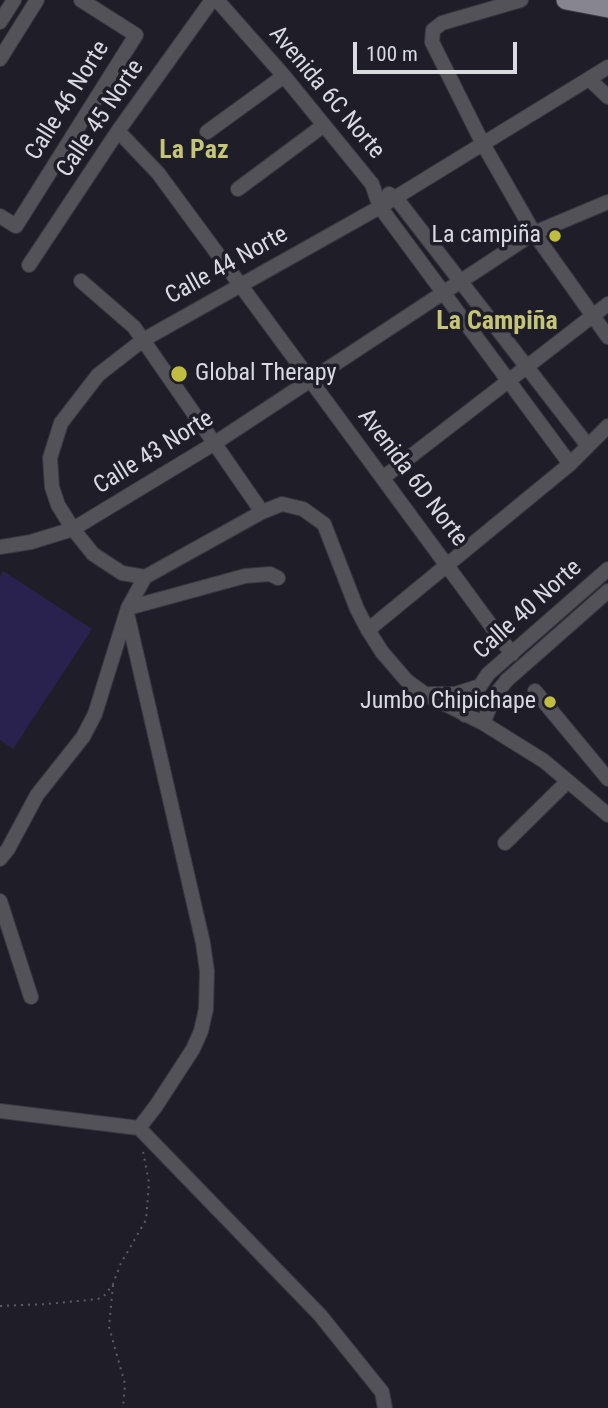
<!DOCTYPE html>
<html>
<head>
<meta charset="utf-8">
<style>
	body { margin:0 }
	#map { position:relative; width:608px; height:1408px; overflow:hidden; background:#1f1e28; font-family:"Roboto Condensed",sans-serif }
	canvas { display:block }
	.scale { position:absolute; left:353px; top:42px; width:164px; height:32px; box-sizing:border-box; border:4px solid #dadae1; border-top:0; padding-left:9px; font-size:21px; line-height:24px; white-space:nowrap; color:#dadae1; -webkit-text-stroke:5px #1f1e28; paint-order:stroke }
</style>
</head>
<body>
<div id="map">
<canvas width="608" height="1408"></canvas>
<div class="scale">100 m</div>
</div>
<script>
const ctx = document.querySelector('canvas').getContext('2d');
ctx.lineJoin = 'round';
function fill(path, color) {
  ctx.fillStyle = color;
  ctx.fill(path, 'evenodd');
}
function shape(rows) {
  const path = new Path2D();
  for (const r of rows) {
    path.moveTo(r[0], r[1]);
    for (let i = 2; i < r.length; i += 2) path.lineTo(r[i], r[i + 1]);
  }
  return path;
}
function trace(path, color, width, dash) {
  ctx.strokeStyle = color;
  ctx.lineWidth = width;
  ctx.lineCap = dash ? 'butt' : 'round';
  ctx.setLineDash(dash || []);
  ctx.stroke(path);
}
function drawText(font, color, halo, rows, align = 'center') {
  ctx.font = font + ' "Roboto Condensed",sans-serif';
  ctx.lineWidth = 7;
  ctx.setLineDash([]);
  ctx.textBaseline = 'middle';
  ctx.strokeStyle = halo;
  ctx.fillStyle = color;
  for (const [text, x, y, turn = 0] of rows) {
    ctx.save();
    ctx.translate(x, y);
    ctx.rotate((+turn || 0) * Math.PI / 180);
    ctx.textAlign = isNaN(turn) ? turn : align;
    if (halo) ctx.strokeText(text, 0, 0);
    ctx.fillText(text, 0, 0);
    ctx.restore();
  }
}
fill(shape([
	[3,571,92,629,13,749,0,740,0,576]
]), '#29224e');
const minor = shape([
	[217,0,284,76,372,184,380,207,570,464],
	[521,0,442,23,433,30,432,42,483,144,534,233,608,337],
	[0,22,14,0],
	[0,59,37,0],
	[589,79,608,97],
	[118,131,158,173,512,654],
	[207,132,284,76],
	[238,189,324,125],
	[389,194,396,198,588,446],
	[0,216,16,226,136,35,81,0],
	[29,265,118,131,212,0],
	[81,281,134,327,262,512],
	[384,477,608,304],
	[0,547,31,542,73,529,215,443,534,233,608,202],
	[145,577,122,573,93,554,73,529,58,505,52,487,50,458,61,423,98,375,143,340,380,207,608,67],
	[145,577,262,512,282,504,303,509,324,524,357,609,368,630,382,652,407,681,425,694,483,723,544,761,608,815],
	[128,608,245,576,270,574,278,578],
	[127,613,203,943,207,971,206,1009,201,1031,193,1049,156,1106,139,1128],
	[368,630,570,464,608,426],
	[535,691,608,779],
	[430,694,455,694,480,686],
	[465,715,472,698,488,674,608,569],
	[483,723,495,695,507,680,608,591],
	[505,843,567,782],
	[0,859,8,849,37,795,83,737,95,714,128,608,145,577],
	[0,901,31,997],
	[0,1111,139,1128,320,1315,382,1392,385,1408]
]);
const major = shape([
	[566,0,608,8]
]);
trace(minor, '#393842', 16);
trace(major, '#393842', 21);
trace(shape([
	[113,1285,109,1327,125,1384,123,1408],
	[0,1306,47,1304,98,1299,105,1295,113,1284,121,1263,146,1220,149,1183,143,1151]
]), '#5d5c65', 2, [2, 5]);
trace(minor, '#535258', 14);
trace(major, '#868590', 19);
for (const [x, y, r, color] of [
	[555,236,7,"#c0be40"],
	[179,374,9,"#c0be40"],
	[550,702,7,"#c0be40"]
]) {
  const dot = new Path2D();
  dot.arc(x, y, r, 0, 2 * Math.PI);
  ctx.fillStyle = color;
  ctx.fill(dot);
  trace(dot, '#1f1e28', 2.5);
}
drawText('24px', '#dadae1', '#1f1e28', [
	["Avenida 6C Norte",326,93,50],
	["Calle 46 Norte",68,101,-58],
	["Calle 45 Norte",101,119,-56],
	["Calle 44 Norte",227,266,-29],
	["Calle 43 Norte",154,453,-32],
	["Avenida 6D Norte",412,478,53],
	["Calle 40 Norte",528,610,-42]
]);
drawText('24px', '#dadae1', '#1f1e28', [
	["La campiña",541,236],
	["Global Therapy",195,374,"left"],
	["Jumbo Chipichape",536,702]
], 'right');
drawText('bold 26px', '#c5c577', '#1f1e28', [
	["La Paz",194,151],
	["La Campiña",497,322]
]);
</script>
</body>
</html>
